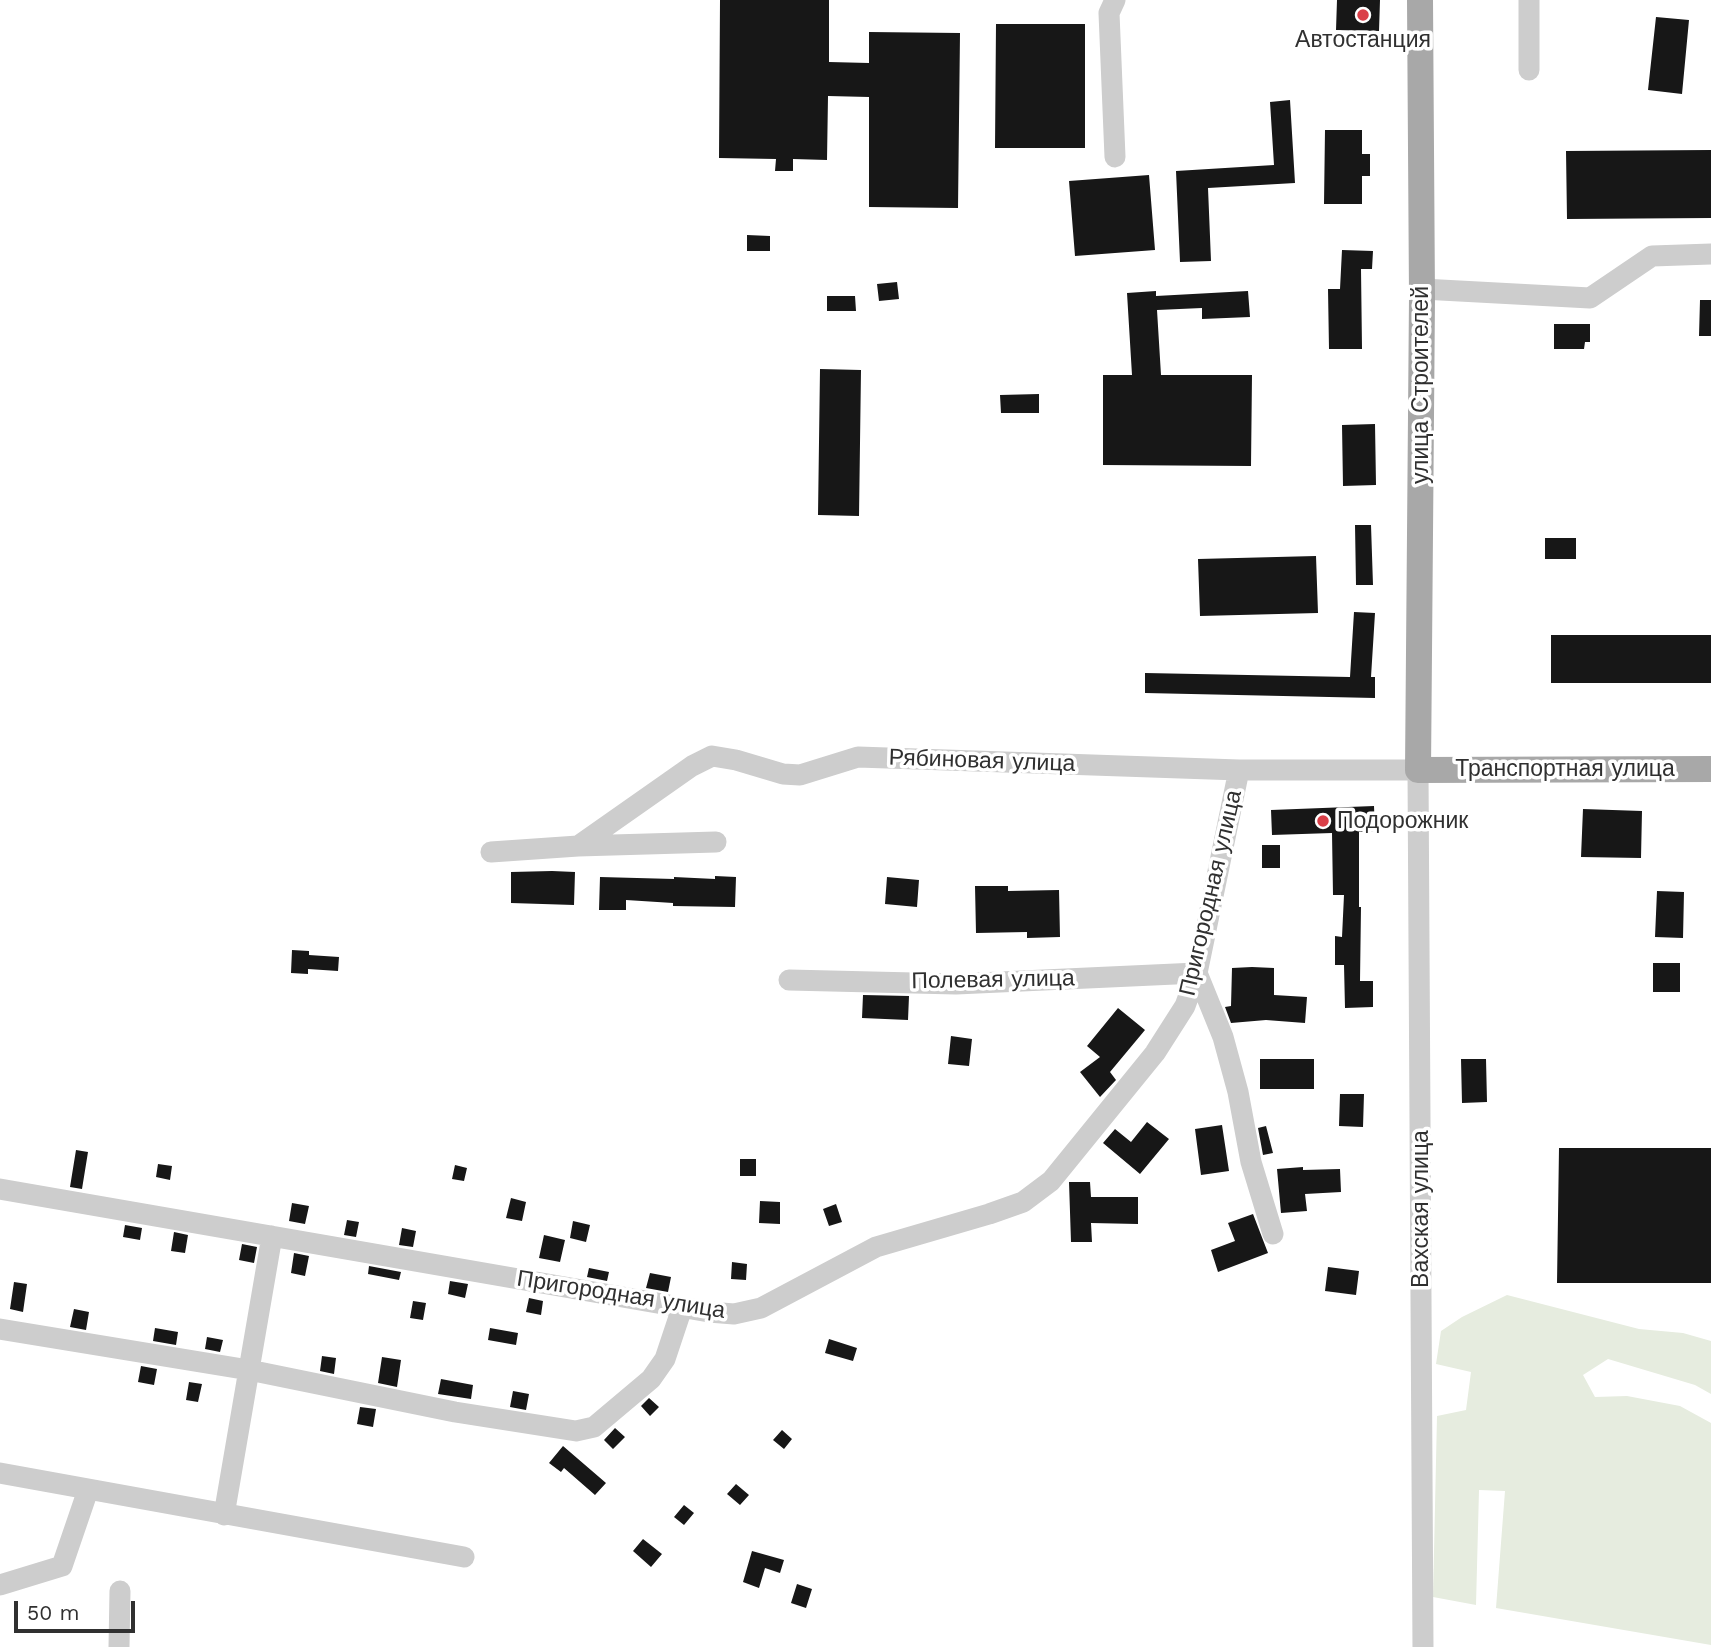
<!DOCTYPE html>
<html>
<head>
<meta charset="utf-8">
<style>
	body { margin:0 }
	#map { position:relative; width:1711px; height:1647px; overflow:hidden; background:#fff; font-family:"Work Sans",sans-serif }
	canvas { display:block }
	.scale { position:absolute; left:14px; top:1601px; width:121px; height:32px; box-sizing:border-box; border:4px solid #303030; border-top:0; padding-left:9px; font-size:21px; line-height:24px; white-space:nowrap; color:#303030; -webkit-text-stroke:5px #fff; paint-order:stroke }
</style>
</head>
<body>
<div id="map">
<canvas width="1711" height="1647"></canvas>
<div class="scale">50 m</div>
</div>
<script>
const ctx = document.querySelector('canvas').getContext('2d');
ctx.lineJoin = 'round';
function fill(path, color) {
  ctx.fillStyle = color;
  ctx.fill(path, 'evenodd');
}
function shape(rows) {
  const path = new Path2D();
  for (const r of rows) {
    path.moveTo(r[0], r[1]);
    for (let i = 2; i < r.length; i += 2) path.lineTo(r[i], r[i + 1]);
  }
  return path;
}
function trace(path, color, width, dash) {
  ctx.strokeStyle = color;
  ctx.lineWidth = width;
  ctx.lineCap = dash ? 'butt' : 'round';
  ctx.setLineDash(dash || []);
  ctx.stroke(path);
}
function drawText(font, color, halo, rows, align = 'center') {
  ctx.font = font + ' "Work Sans",sans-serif';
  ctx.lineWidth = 7;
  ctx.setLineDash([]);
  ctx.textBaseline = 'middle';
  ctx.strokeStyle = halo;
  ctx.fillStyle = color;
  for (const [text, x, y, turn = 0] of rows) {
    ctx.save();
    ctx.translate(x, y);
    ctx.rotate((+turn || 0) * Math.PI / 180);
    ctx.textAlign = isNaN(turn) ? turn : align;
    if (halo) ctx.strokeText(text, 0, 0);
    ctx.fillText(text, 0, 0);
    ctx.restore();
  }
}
fill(shape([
	[1507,1295,1639,1329,1683,1333,1711,1341,1711,1394,1695,1385,1608,1359,1583,1375,1595,1397,1627,1396,1680,1406,1711,1423,1711,1645,1496,1608,1505,1491,1479,1490,1476,1605,1433,1597,1437,1416,1466,1410,1471,1372,1436,1364,1441,1331,1462,1317]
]), '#e6ecdf');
fill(shape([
	[720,0,829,0,829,62,869,63,869,32,960,33,958,208,869,207,869,97,828,96,827,160,793,159,793,171,775,171,776,159,719,158],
	[1337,0,1380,0,1379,31,1336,30],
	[1656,17,1689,20,1682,94,1648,90],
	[996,24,1085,24,1085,148,995,148],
	[1290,100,1295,183,1208,188,1211,261,1180,262,1176,171,1274,165,1270,102],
	[1325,130,1362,130,1362,154,1370,154,1370,176,1362,176,1362,204,1324,204],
	[1711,150,1711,218,1567,219,1566,151],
	[1149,175,1155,250,1075,256,1069,181],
	[747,235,770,236,770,251,747,251],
	[1342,250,1373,251,1372,269,1361,269,1362,349,1329,349,1328,289,1340,289],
	[897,282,899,299,879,301,877,284],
	[1156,291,1156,296,1248,291,1250,317,1202,319,1202,308,1157,310,1161,375,1252,375,1251,466,1103,465,1103,375,1132,375,1127,293],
	[827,296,855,296,856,311,827,311],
	[1700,300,1711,300,1711,336,1699,336],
	[1554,324,1590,324,1590,342,1585,342,1584,349,1554,349],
	[820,369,861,370,859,516,818,515],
	[1039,394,1039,413,1001,413,1000,395],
	[1375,424,1376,485,1343,486,1342,425],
	[1355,525,1371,525,1373,585,1356,585],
	[1545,538,1576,538,1576,559,1545,559],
	[1316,556,1318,613,1200,616,1198,559],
	[1354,612,1375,613,1371,677,1375,677,1375,698,1145,693,1145,673,1350,677],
	[1551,635,1711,635,1711,683,1551,683],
	[1374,806,1375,831,1359,832,1359,907,1361,907,1360,981,1373,981,1373,1007,1345,1008,1344,965,1335,965,1335,936,1342,937,1344,895,1333,895,1332,833,1272,835,1271,810],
	[1583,809,1642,811,1641,858,1581,857],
	[1262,845,1280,845,1280,868,1262,868],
	[552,871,575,872,574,905,511,903,511,872],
	[715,876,736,877,735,907,673,906,673,903,626,900,626,910,599,910,600,877,674,879,674,877,715,879],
	[887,877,919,880,917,907,885,904],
	[975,886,1008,886,1008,891,1059,890,1060,937,1027,938,1027,932,976,933],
	[1657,891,1684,892,1683,938,1655,937],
	[292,950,309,951,309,955,339,957,338,971,308,969,308,974,291,973],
	[1653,963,1680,963,1680,992,1653,992],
	[1252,967,1274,968,1274,995,1307,997,1305,1023,1266,1020,1231,1023,1225,1007,1231,1006,1232,968],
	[863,995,909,996,908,1020,862,1018],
	[1118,1008,1145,1030,1110,1072,1116,1080,1100,1097,1080,1072,1100,1057,1087,1046],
	[951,1036,972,1039,969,1066,948,1064],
	[1260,1059,1314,1059,1314,1089,1260,1089],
	[1461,1059,1486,1059,1487,1102,1462,1103],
	[1340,1094,1364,1094,1363,1127,1339,1126],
	[1147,1122,1169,1139,1140,1174,1103,1143,1115,1129,1131,1142],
	[1222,1125,1229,1171,1201,1175,1195,1129],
	[1266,1126,1273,1153,1263,1155,1258,1128],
	[1559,1148,1711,1148,1711,1283,1557,1283],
	[76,1150,88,1152,82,1189,70,1187],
	[740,1159,756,1159,756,1176,740,1176],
	[158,1164,172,1166,170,1180,156,1177],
	[455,1165,467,1168,464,1181,452,1179],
	[1303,1167,1303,1170,1340,1169,1341,1192,1305,1194,1307,1211,1281,1213,1277,1169],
	[1069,1182,1090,1182,1091,1197,1138,1197,1138,1224,1091,1223,1092,1242,1071,1242],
	[511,1198,526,1202,522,1221,506,1218],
	[760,1201,780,1202,780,1224,759,1223],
	[292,1203,309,1206,305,1224,289,1221],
	[836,1204,842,1222,829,1226,823,1209],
	[1253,1214,1268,1253,1218,1272,1211,1250,1235,1241,1228,1223],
	[347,1220,359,1222,356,1237,344,1235],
	[573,1221,590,1225,586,1242,570,1238],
	[125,1225,142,1228,140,1240,123,1237],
	[402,1228,416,1231,413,1247,399,1245],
	[174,1232,188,1235,185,1253,171,1251],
	[544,1235,565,1240,560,1262,539,1258],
	[242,1244,257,1247,254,1263,239,1260],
	[294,1253,309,1256,305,1276,291,1273],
	[732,1262,747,1264,746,1280,731,1279],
	[369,1266,401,1272,399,1280,368,1274],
	[1328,1267,1359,1271,1356,1295,1325,1291],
	[589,1268,609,1272,607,1281,587,1277],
	[650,1273,671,1277,668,1292,646,1288],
	[450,1281,468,1284,465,1298,448,1294],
	[14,1282,27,1284,23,1312,10,1309],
	[529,1298,543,1301,541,1315,526,1312],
	[413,1301,426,1303,423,1320,410,1318],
	[74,1309,89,1312,86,1330,70,1327],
	[155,1328,178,1332,176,1345,153,1341],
	[490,1328,518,1333,516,1345,488,1340],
	[207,1337,223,1340,220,1352,205,1349],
	[829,1339,857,1348,853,1361,825,1353],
	[322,1356,336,1358,334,1374,320,1371],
	[382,1357,401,1360,397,1387,378,1383],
	[141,1366,157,1369,154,1385,138,1382],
	[441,1379,473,1385,471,1399,438,1394],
	[189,1382,202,1384,198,1402,186,1400],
	[513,1391,529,1394,526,1410,510,1407],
	[649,1398,659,1407,650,1416,641,1406],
	[360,1407,376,1409,373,1427,357,1424],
	[615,1428,625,1437,613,1449,604,1440],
	[782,1430,792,1439,784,1449,773,1440],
	[563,1446,606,1483,595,1495,564,1468,561,1472,549,1463],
	[736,1484,749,1495,740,1505,727,1494],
	[684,1505,694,1513,684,1525,674,1517],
	[643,1539,662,1554,651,1567,633,1551],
	[752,1551,784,1560,780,1573,765,1568,759,1588,743,1582],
	[797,1584,812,1589,806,1608,791,1603]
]), '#171717');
trace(shape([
	[1529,70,1529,0],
	[1115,157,1109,13,1115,0],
	[1422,289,1590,298,1652,256,1711,254],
	[578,846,692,766,712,756,736,760,783,774,800,775,858,757,1239,770,1418,770,1423,1647],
	[491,852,578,846,716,842],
	[789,980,956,984,1197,973,1223,1037,1238,1092,1251,1162,1273,1234],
	[0,1189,709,1312,734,1314,761,1308,876,1247,989,1214,1023,1202,1051,1181,1155,1053,1185,1006,1197,973,1239,770],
	[0,1329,249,1370,455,1412,576,1431,594,1427,651,1379,665,1359,682,1308],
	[0,1473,464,1557],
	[224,1515,272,1236],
	[0,1585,62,1566,88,1490],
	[119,1647,120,1591]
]), '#cdcdcd', 21);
trace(shape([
	[1420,0,1422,297,1418,770,1711,769]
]), '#a8a8a8', 26);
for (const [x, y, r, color] of [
	[1363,15,7,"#da3f48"],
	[1323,821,7,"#da3f48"]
]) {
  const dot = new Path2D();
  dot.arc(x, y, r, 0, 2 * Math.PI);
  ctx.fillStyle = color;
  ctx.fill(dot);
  trace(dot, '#fff', 2.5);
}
drawText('23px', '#303030', '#fff', [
	["Автостанция",1363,40],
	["Подорожник",1337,821,"left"]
]);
drawText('23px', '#303030', '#fff', [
	["улица Строителей",1421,385,-90],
	["Рябиновая улица",982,761,2],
	["Транспортная улица",1565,769],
	["Пригородная улица",1211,893,-77],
	["Полевая улица",993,980,-1],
	["Вахская улица",1421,1209,-90],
	["Пригородная улица",621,1295,9]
]);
</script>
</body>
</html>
